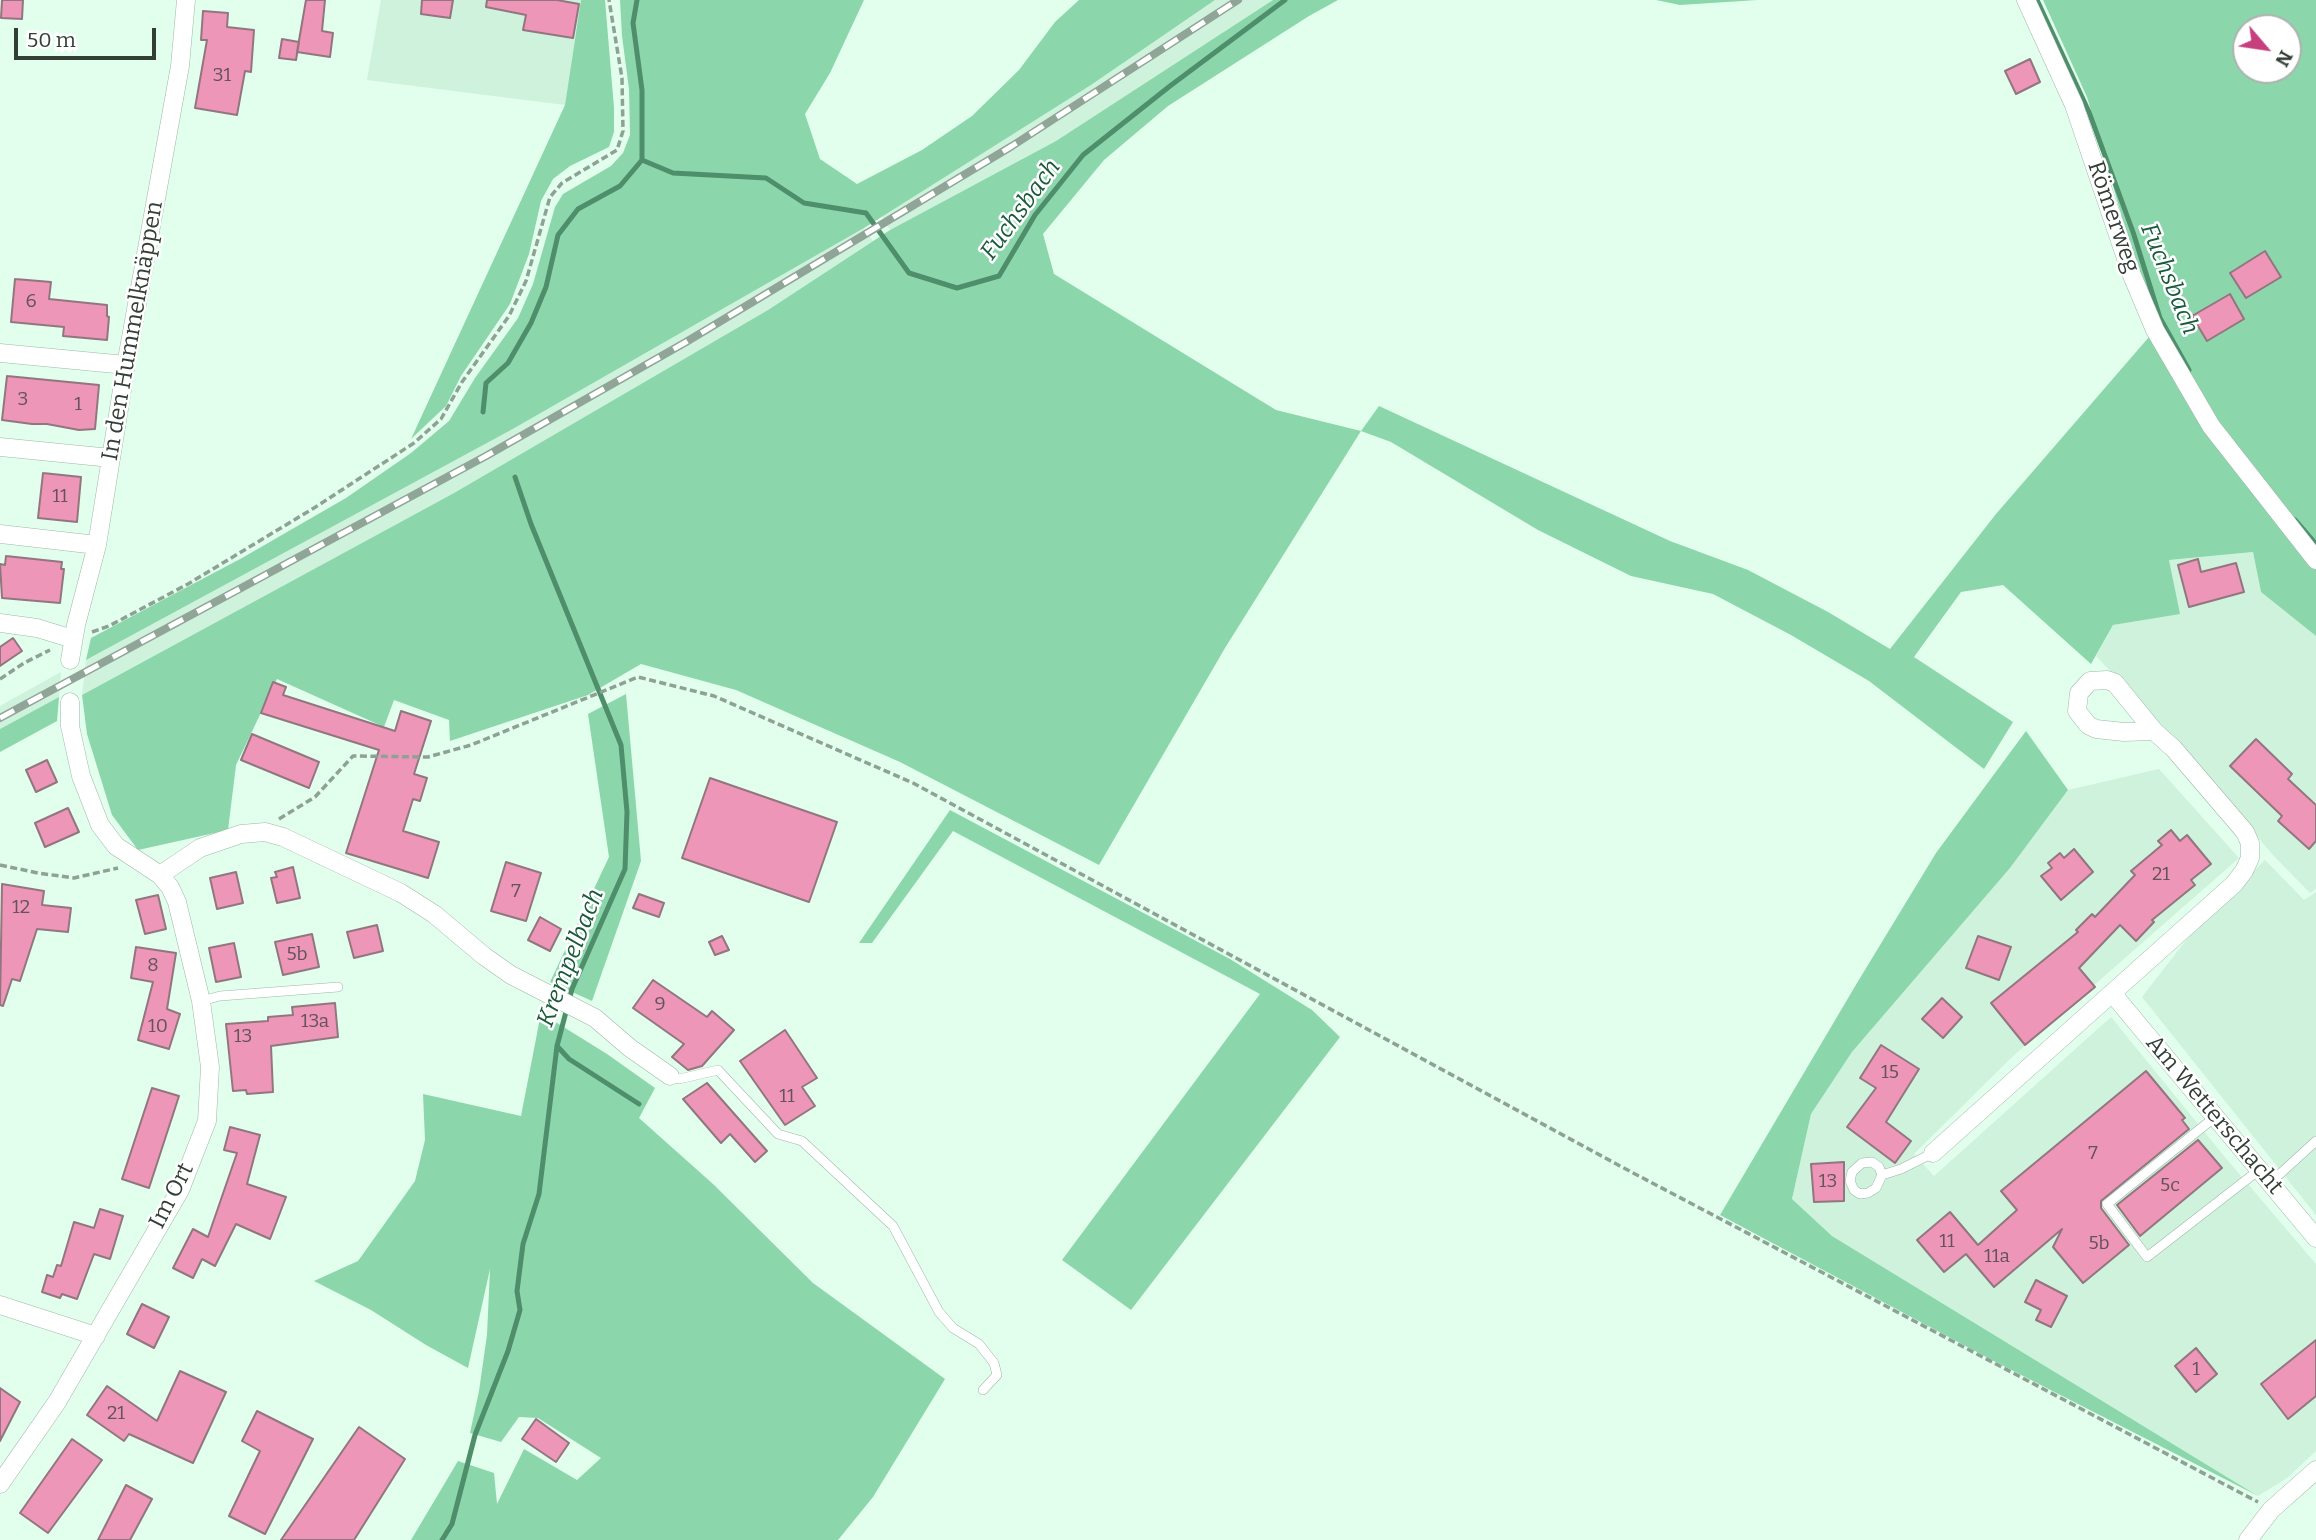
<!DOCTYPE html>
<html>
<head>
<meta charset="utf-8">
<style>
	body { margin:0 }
	#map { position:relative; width:2316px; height:1540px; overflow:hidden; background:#e2feec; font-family:Bitter,serif }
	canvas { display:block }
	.north { position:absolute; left:2232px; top:14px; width:70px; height:70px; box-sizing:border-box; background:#fff; border:2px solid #adb2af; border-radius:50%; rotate:119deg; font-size:19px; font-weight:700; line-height:28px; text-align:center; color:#333e37 }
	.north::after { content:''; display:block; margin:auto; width:24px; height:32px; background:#c7407e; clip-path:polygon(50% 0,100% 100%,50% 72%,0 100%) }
	.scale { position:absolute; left:14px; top:28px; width:142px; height:32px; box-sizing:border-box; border:4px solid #333e37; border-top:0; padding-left:9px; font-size:21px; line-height:24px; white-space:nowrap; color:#333e37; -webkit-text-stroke:5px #fff; paint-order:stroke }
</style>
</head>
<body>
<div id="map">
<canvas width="2316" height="1540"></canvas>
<div class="north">N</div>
<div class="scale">50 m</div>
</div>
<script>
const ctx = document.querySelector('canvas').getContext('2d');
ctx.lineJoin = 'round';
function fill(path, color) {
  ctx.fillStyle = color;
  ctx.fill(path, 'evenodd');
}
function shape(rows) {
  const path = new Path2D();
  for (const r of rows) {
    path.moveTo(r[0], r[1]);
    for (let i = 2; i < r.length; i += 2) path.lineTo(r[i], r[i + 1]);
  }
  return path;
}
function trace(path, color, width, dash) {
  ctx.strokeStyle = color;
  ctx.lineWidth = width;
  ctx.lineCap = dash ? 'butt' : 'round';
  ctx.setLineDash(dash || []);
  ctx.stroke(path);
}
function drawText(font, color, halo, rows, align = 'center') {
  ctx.font = font + ' Bitter,serif';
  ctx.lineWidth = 5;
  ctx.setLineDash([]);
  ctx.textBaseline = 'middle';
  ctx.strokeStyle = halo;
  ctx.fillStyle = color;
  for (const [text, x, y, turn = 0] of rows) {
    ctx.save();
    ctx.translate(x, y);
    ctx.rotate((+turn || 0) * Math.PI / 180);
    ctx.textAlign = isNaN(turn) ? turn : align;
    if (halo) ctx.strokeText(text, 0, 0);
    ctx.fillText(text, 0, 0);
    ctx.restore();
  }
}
fill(shape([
	[381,0,581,0,565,105,367,80],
	[1215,0,1273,0,1056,141,890,230,882,216,1091,85],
	[864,228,873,241,768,310,454,493,82,695,86,660,511,430],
	[2253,552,2261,592,2316,636,2316,889,2310,893,2271,853,2189,754,2096,656,2113,625,2179,613,2169,560],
	[61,672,59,697,0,729,0,706],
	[2159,769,2239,858,2011,1058,1914,1154,1934,1176,2111,1017,2224,1156,2316,1264,2316,1451,2287,1478,2258,1496,1832,1236,1792,1199,1811,1114,1852,1052,2010,868,2068,790],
	[2265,860,2304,900,2316,892,2316,1215,2142,997,2194,930]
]), '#cff2dc');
fill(shape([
	[581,0,605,0,614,108,614,132,609,147,570,166,553,179,541,201,529,254,510,304,461,376,446,406,411,439,565,105],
	[620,0,864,0,830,73,805,114,820,159,857,184,922,150,972,116,1019,70,1055,22,1079,0,1215,0,1091,85,864,228,511,430,86,660,91,638,242,558,346,498,411,453,449,421,475,378,518,318,533,284,555,207,563,194,611,166,623,153,630,135,629,89,622,36],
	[1273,0,1338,0,1309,16,1168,106,1104,160,1043,234,1054,274,1276,410,1361,431,1379,406,1670,541,1748,570,1828,612,1890,649,1996,514,2155,330,2087,97,2043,0,2316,0,2316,636,2261,592,2253,552,2169,560,2180,614,2113,625,2091,664,2003,585,1961,592,1914,657,2013,722,1984,769,1869,681,1791,635,1713,594,1631,576,1538,530,1391,442,1361,431,1225,648,1099,865,900,762,736,690,641,664,588,695,450,741,449,720,394,700,384,727,277,679,236,765,228,830,138,850,112,815,87,734,82,695,454,493,768,310,890,230,1056,141],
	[2246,28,2288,28,2288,70,2246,70],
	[1656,0,1757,0,1680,5],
	[626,694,641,861,592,1001,550,982,609,857,588,714],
	[59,697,57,721,0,752,0,729],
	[2026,731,2068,790,2010,868,1852,1052,1811,1114,1792,1199,1832,1236,2258,1496,1990,1359,1720,1215,1857,983,1936,853],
	[950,810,1230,959,1312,1010,1340,1037,1131,1310,1062,1260,1260,994,953,831,872,943,859,943],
	[541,1013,607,1054,655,1088,639,1118,713,1184,813,1283,945,1379,873,1497,838,1540,411,1540,458,1461,494,1473,497,1504,524,1449,577,1480,601,1458,538,1418,519,1417,501,1442,470,1433,479,1391,487,1335,490,1269,468,1368,426,1345,371,1310,314,1281,358,1261,415,1181,425,1140,423,1094,521,1116]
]), '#8bd7ab');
trace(shape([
	[637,0,633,23,642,90,642,160,673,173,766,178,804,203,866,213,909,273,957,288,999,276,1035,215,1083,155,1170,86,1285,0],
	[2037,0,2089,112,2133,232,2160,318,2189,370],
	[483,412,486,383,508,363,531,323,546,287,558,235,578,209,620,186,642,160],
	[2295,520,2316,544],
	[557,1046,569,1059,639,1104],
	[442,1540,452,1524,475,1435,508,1351,520,1310,517,1291,523,1244,539,1194,557,1046,572,989,625,869,627,812,621,745,531,524,515,477]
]), '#4e8e6b', 5);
const building = shape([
	[2,0,23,0,22,19,1,18,2,0],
	[306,0,325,0,322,31,333,33,330,57,297,52,306,0],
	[422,0,453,0,450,18,421,14,422,0],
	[487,0,557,0,579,4,573,38,523,30,526,15,486,7,487,0],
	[203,11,228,13,227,27,254,30,251,72,245,71,237,115,195,108,207,40,201,40,203,11],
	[282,39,299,42,296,60,279,58,282,39],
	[2030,59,2040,82,2016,94,2005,71,2030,59],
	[2265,251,2281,277,2246,298,2230,273,2265,251],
	[15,279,51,282,49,299,107,305,107,316,109,317,107,340,63,336,64,327,11,322,15,279],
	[2230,294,2244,319,2207,341,2192,316,2230,294],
	[7,376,99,385,95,429,79,430,47,424,32,424,2,420,7,376],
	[43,473,81,477,77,522,38,518,43,473],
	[6,556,62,562,61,569,64,569,60,603,2,598,0,564,5,565,6,556],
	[2198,559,2201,572,2236,563,2244,592,2189,607,2178,565,2198,559],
	[13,638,22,651,0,666,0,647,13,638],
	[273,682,286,687,283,695,395,731,401,711,431,721,414,774,427,778,420,801,413,799,403,831,439,842,428,878,346,853,379,750,261,713,273,682],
	[252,734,319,762,309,788,241,760,252,734],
	[2256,739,2292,774,2288,779,2316,805,2316,841,2309,849,2278,821,2282,816,2230,766,2256,739],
	[47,760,57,782,36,792,26,770,47,760],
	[710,778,837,822,809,902,682,858,710,778],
	[68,808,79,832,45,847,35,823,68,808],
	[2171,830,2180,841,2187,835,2211,864,2191,880,2195,885,2152,920,2154,922,2136,941,2120,925,2079,968,2095,987,2025,1045,1991,1003,2078,932,2076,930,2092,914,2095,917,2135,875,2131,871,2162,845,2158,841,2171,830],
	[2074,849,2093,872,2061,900,2041,876,2052,868,2048,863,2060,853,2064,858,2074,849],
	[506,862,541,873,526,921,491,911,506,862],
	[293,867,300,898,277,903,271,878,277,877,275,872,293,867],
	[236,872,243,903,217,909,210,878,236,872],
	[2,884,44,891,42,905,71,908,68,932,37,929,20,981,12,979,3,1006,0,1005,2,884],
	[639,894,664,903,659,917,633,908,639,894],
	[158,895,166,929,145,934,136,900,158,895],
	[540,917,561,929,550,951,528,940,540,917],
	[377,925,383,951,354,958,347,932,377,925],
	[312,934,319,967,283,975,275,942,312,934],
	[722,936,729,950,715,955,709,942,722,936],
	[1978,936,2011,947,1999,980,1966,968,1978,936],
	[234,943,241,977,216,982,209,948,234,943],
	[136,947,176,953,167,1009,180,1014,169,1049,138,1040,153,982,131,978,136,947],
	[653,980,707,1017,712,1011,734,1030,702,1066,688,1070,672,1057,684,1044,633,1008,653,980],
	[1942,998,1962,1017,1943,1038,1922,1019,1942,998],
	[335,1003,338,1037,271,1046,273,1092,247,1094,246,1090,233,1091,226,1024,268,1021,268,1017,293,1015,292,1007,335,1003],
	[785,1030,817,1078,802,1087,815,1106,785,1125,740,1061,785,1030],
	[1881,1045,1919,1069,1886,1122,1911,1141,1895,1163,1847,1127,1876,1088,1860,1078,1881,1045],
	[2146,1071,2185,1118,2182,1120,2189,1129,2101,1201,2101,1208,2129,1245,2083,1283,2053,1247,2062,1229,1994,1287,1966,1254,1944,1272,1917,1240,1950,1212,1978,1245,2017,1210,2001,1191,2146,1071],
	[707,1083,767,1151,755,1162,730,1134,721,1143,683,1099,707,1083],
	[152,1088,179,1096,149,1188,122,1179,152,1088],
	[230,1127,260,1135,247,1184,286,1197,270,1239,236,1224,215,1266,202,1259,193,1278,173,1268,193,1229,208,1237,237,1153,224,1150,230,1127],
	[2198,1140,2222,1168,2140,1236,2117,1205,2198,1140],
	[1844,1162,1844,1201,1814,1202,1811,1164,1844,1162],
	[100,1209,123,1216,110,1259,94,1254,77,1299,62,1294,60,1298,42,1292,47,1275,53,1277,57,1265,61,1266,74,1222,94,1228,100,1209],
	[2036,1280,2067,1296,2051,1327,2036,1320,2041,1310,2025,1302,2036,1280],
	[142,1304,169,1317,154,1348,127,1334,142,1304],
	[2316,1340,2316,1396,2288,1419,2261,1384,2316,1340],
	[2196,1348,2217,1374,2196,1392,2175,1366,2196,1348],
	[180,1371,226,1392,193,1463,129,1434,124,1441,87,1415,107,1386,157,1421,180,1371],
	[0,1388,20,1402,0,1441,0,1388],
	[257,1411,313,1439,265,1534,229,1516,260,1451,242,1441,257,1411],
	[536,1419,569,1443,556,1462,522,1439,536,1419],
	[359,1427,405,1459,354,1540,281,1540,359,1427],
	[72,1439,102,1460,48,1533,20,1513,72,1439],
	[126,1485,152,1499,130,1540,98,1540,126,1485]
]);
fill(building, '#ee96b7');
trace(building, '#92767f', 2);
const service = shape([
	[201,1001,220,996,338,987],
	[670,1076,679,1079,718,1070,778,1134,802,1141,893,1226,939,1312,953,1328,979,1344,994,1363,997,1375,983,1390],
	[2215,1117,2107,1204,2147,1257,2259,1170],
	[1882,1175,1876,1188,1868,1193,1860,1194,1854,1190,1850,1181,1852,1172,1862,1163,1872,1162,1879,1167,1882,1175,1901,1169,1933,1153],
	[2270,1183,2316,1141]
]);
const minor = shape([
	[2026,0,2074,105,2131,273,2155,330,2211,426,2316,560],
	[0,353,126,365],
	[0,447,111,458],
	[0,534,97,545],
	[0,623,37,628,73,639],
	[70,660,76,625,97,545,126,365,180,66,186,0],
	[160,875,200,848,241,834,265,832,283,837,401,893,434,914,484,956,511,975,595,1018,630,1048,670,1076],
	[2112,993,2316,1238],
	[1933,1153,2234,884,2244,871,2250,858,2250,843,2245,832,2174,749,2154,731,2124,732,2096,729,2088,725,2077,711,2079,693,2090,681,2107,680,2115,683,2154,731],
	[0,1305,96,1336],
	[0,1484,57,1402,180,1190,207,1121,210,1067,201,1001,177,902,170,887,160,875,116,846,100,825,81,776,70,726,70,702],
	[2248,1540,2271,1510,2316,1470]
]);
trace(service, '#9eb8a7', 10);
trace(minor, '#9eb8a7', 19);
trace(shape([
	[92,632,109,626,188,584,314,508,414,443,441,419,462,382,509,316,526,281,550,197,562,183,617,150,623,131,622,78,609,0],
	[0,679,24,663,50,650],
	[279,819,315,797,353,756,428,757,471,745,638,677,714,696,913,783,1620,1166,2258,1502],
	[0,865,38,873,74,878,118,868]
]), '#8da194', 3.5, [7, 3.5]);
trace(service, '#fff', 9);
trace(minor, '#fff', 18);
const rail = shape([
	[0,718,486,456,686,342,1012,146,1238,0]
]);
trace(rail, '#90a497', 8);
trace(rail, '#fff', 5, [16]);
drawText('19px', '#625457', null, [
	["31",222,76],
	["6",31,302],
	["3",23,400],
	["1",78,405],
	["11",60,497],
	["21",2161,875],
	["7",516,892],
	["12",21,908],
	["5b",297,955],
	["8",153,966],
	["9",660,1005],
	["13a",315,1022],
	["10",158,1027],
	["13",243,1037],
	["15",1890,1073],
	["11",787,1097],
	["7",2093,1154],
	["13",1828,1182],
	["5c",2170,1186],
	["11",1947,1242],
	["5b",2099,1244],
	["11a",1997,1257],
	["1",2196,1370],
	["21",116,1414]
]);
drawText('23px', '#333e37', '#fff', [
	["Römerweg",2113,217,71],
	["In den Hummelknäppen",133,331,-80],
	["Am Wetterschacht",2214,1115,50],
	["Im Ort",172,1196,-63]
]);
drawText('italic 24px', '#185a3a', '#fff', [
	["Fuchsbach",1021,210,-54],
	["Fuchsbach",2169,279,68],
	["Krempelbach",571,958,-69]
]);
</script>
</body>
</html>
